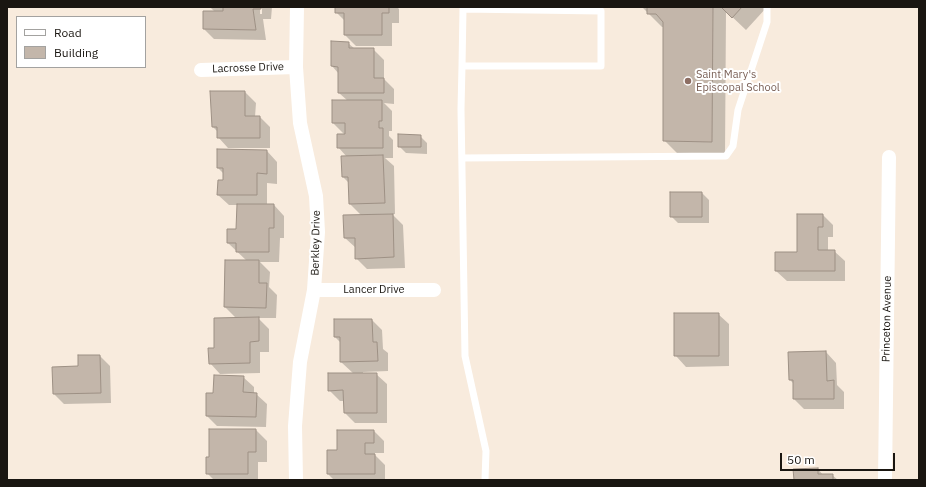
<!DOCTYPE html>
<html>
<head>
<meta charset="utf-8">
<style>
	body { margin:0 }
	#map { position:relative; width:926px; height:487px; overflow:hidden; background:#f8ebdd; font-family:"IBM Plex Sans",sans-serif }
	canvas { display:block }
	.frame { position:absolute; inset:0; border:8px solid #1a1611; pointer-events:none }
	.legend { position:absolute; left:16px; top:16px; width:130px; height:52px; box-sizing:border-box; background:#fff; border:1px solid #a3a2a0; margin:0; padding:5px 7px; list-style:none; font-size:12px; color:#1a1611 }
	.legend li { display:flex; align-items:center; gap:8px; height:20px }
	.legend b { width:20px; border:1px solid #a3a2a0 }
	.scale { position:absolute; left:780px; top:453px; width:115px; height:18px; box-sizing:border-box; border:2px solid #1a1611; border-top:0; padding-left:5px; font-size:12px; line-height:14px; white-space:nowrap; color:#1a1611; -webkit-text-stroke:3px #fff; paint-order:stroke }
</style>
</head>
<body>
<div id="map">
<canvas width="926" height="487"></canvas>
<div class="frame"></div>
<ul class="legend">
<li><b style="height:5px;background:#fff"></b>Road</li>
<li><b style="height:11px;background:#c3b6aa"></b>Building</li>
</ul>
<div class="scale">50 m</div>
</div>
<script>
const ctx = document.querySelector('canvas').getContext('2d');
ctx.lineJoin = 'round';
function fill(path, color) {
  ctx.fillStyle = color;
  ctx.fill(path, 'evenodd');
}
function shape(rows) {
  const path = new Path2D();
  for (const r of rows) {
    path.moveTo(r[0], r[1]);
    for (let i = 2; i < r.length; i += 2) path.lineTo(r[i], r[i + 1]);
  }
  return path;
}
function trace(path, color, width, dash) {
  ctx.strokeStyle = color;
  ctx.lineWidth = width;
  ctx.lineCap = dash ? 'butt' : 'round';
  ctx.setLineDash(dash || []);
  ctx.stroke(path);
}
function drawText(font, color, halo, rows, align = 'center') {
  ctx.font = font + ' "IBM Plex Sans",sans-serif';
  ctx.lineWidth = 4;
  ctx.setLineDash([]);
  ctx.textBaseline = 'middle';
  ctx.strokeStyle = halo;
  ctx.fillStyle = color;
  for (const [text, x, y, turn = 0] of rows) {
    ctx.save();
    ctx.translate(x, y);
    ctx.rotate((+turn || 0) * Math.PI / 180);
    ctx.textAlign = isNaN(turn) ? turn : align;
    if (halo) ctx.strokeText(text, 0, 0);
    ctx.fillText(text, 0, 0);
    ctx.restore();
  }
}
fill(shape([
	[210,7,260,7,260,14,262,14,262,7,272,7,271,19,263,19,266,40,214,39,204,29,215,12],
	[336,7,397,7,399,9,399,23,392,23,392,46,356,46,345,35,345,21,336,12],
	[642,7,767,7,746,30,726,11,725,156,678,154,664,140,664,27,662,27],
	[348,43,355,49,373,49,384,60,384,79,394,89,394,104,384,103,392,111,392,131,389,131,389,136,393,140,393,158,385,158,394,166,395,214,392,214,403,225,405,268,367,269,356,258,356,248,345,238,362,216,350,204,349,183,343,177,347,157,338,147,345,135,333,123,348,101,339,93,339,74,332,66],
	[211,92,245,92,256,103,255,117,260,117,270,127,270,148,228,148,218,137,218,132,212,126],
	[420,136,427,143,427,154,406,153,399,146],
	[267,151,277,162,277,184,267,183,267,205,274,205,284,216,284,238,280,238,279,262,260,262,270,272,269,287,277,295,276,318,258,318,269,329,269,352,260,352,260,373,220,374,210,363,215,349,237,319,225,307,226,261,247,261,228,243,237,230,238,205,229,205,218,195,224,181,224,174,218,168],
	[702,193,709,200,709,223,678,223,671,216],
	[823,215,833,225,833,237,828,237,828,251,834,251,845,261,845,281,787,281,776,271,798,253],
	[675,314,718,314,729,324,729,366,686,367,676,356],
	[372,320,382,330,383,349,388,353,388,371,363,372,363,374,376,374,387,384,387,423,355,423,345,413,345,401,340,401,329,390,354,374,341,362,341,343,335,337],
	[826,352,836,363,837,385,844,392,844,409,804,409,794,399,794,384,790,380,789,353],
	[100,356,110,366,111,403,64,404,54,394,80,367],
	[243,377,254,387,254,394,256,394,267,404,266,427,217,426,207,416],
	[210,430,256,430,267,441,267,462,258,462,258,480,214,480,207,473,210,458],
	[374,431,384,441,384,453,375,453,375,455,385,465,385,480,334,480,328,474,338,451],
	[818,469,823,475,832,475,838,480,795,480]
]), '#0003');
const building = shape([
	[223,7,261,7,261,9,253,9,256,30,203,29,203,11,223,11,223,7],
	[335,7,389,7,389,13,382,13,382,35,344,35,344,13,335,13,335,7],
	[647,7,713,7,712,142,663,141,663,22,656,14,647,14,647,7],
	[721,7,742,7,732,18,721,7],
	[331,41,349,42,349,48,374,48,374,78,384,78,384,93,338,93,338,67,331,66,331,41],
	[210,91,245,91,245,116,260,116,260,138,217,138,217,127,212,127,210,91],
	[332,100,382,100,382,121,379,121,379,128,383,128,383,148,337,148,337,134,345,134,345,123,332,123,332,100],
	[398,134,421,135,421,147,398,147,398,134],
	[217,149,267,150,267,174,257,173,257,195,217,195,218,180,223,180,223,168,217,168,217,149],
	[383,155,385,203,349,204,348,177,342,177,341,156,383,155],
	[670,192,702,192,702,217,670,217,670,192],
	[237,204,274,204,274,228,269,228,269,252,236,252,236,243,227,243,227,229,236,229,237,204],
	[393,214,394,257,355,259,355,238,344,238,343,215,393,214],
	[797,214,823,214,823,227,818,227,818,250,835,250,835,271,775,271,775,252,797,252,797,214],
	[225,260,259,260,259,283,267,283,266,308,224,307,225,260],
	[674,313,719,313,719,356,674,356,674,313],
	[259,317,259,341,250,342,250,363,209,364,208,348,214,348,214,318,259,317],
	[334,319,372,319,373,342,377,342,378,361,340,362,340,337,334,337,334,319],
	[826,351,827,381,834,380,834,399,793,399,793,380,789,380,788,352,826,351],
	[78,355,100,355,101,393,53,394,52,367,78,366,78,355],
	[328,373,377,373,377,413,344,413,343,390,328,391,328,373],
	[214,375,244,376,243,392,257,393,256,417,206,416,206,393,213,393,214,375],
	[209,429,256,429,256,452,248,452,248,474,206,474,206,457,209,457,209,429],
	[337,430,374,430,374,443,365,443,365,454,375,454,375,474,327,474,327,450,337,450,337,430],
	[818,468,818,474,833,474,833,480,794,480,793,469,818,468]
]);
fill(building, '#c3b6aa');
trace(building, '#9d9084', 1);
trace(shape([
	[462,66,601,66,601,11,463,9,462,66,461,109,465,356,486,451,485,480],
	[462,158,726,156,733,146,738,110,767,22,767,7]
]), '#fff', 7);
trace(shape([
	[201,70,296,67],
	[314,290,434,290],
	[296,480,295,426,300,362,314,290,318,232,316,196,300,123,296,67,297,7],
	[885,480,889,157]
]), '#fff', 14);
for (const [x, y, r, color] of [
	[688,81,4,"#8d6e63"]
]) {
  const dot = new Path2D();
  dot.arc(x, y, r, 0, 2 * Math.PI);
  ctx.fillStyle = color;
  ctx.fill(dot);
  trace(dot, '#fff', 1.5);
}
drawText('11px', '#1a1611', '#fff', [
	["Lacrosse Drive",248,68,-2],
	["Berkley Drive",316,243,-89],
	["Lancer Drive",374,290],
	["Princeton Avenue",887,319,-89]
]);
drawText('11px', '#785e54', '#fff', [
	["Saint Mary's",696,75],
	["Episcopal School",696,88]
], 'left');
</script>
</body>
</html>
